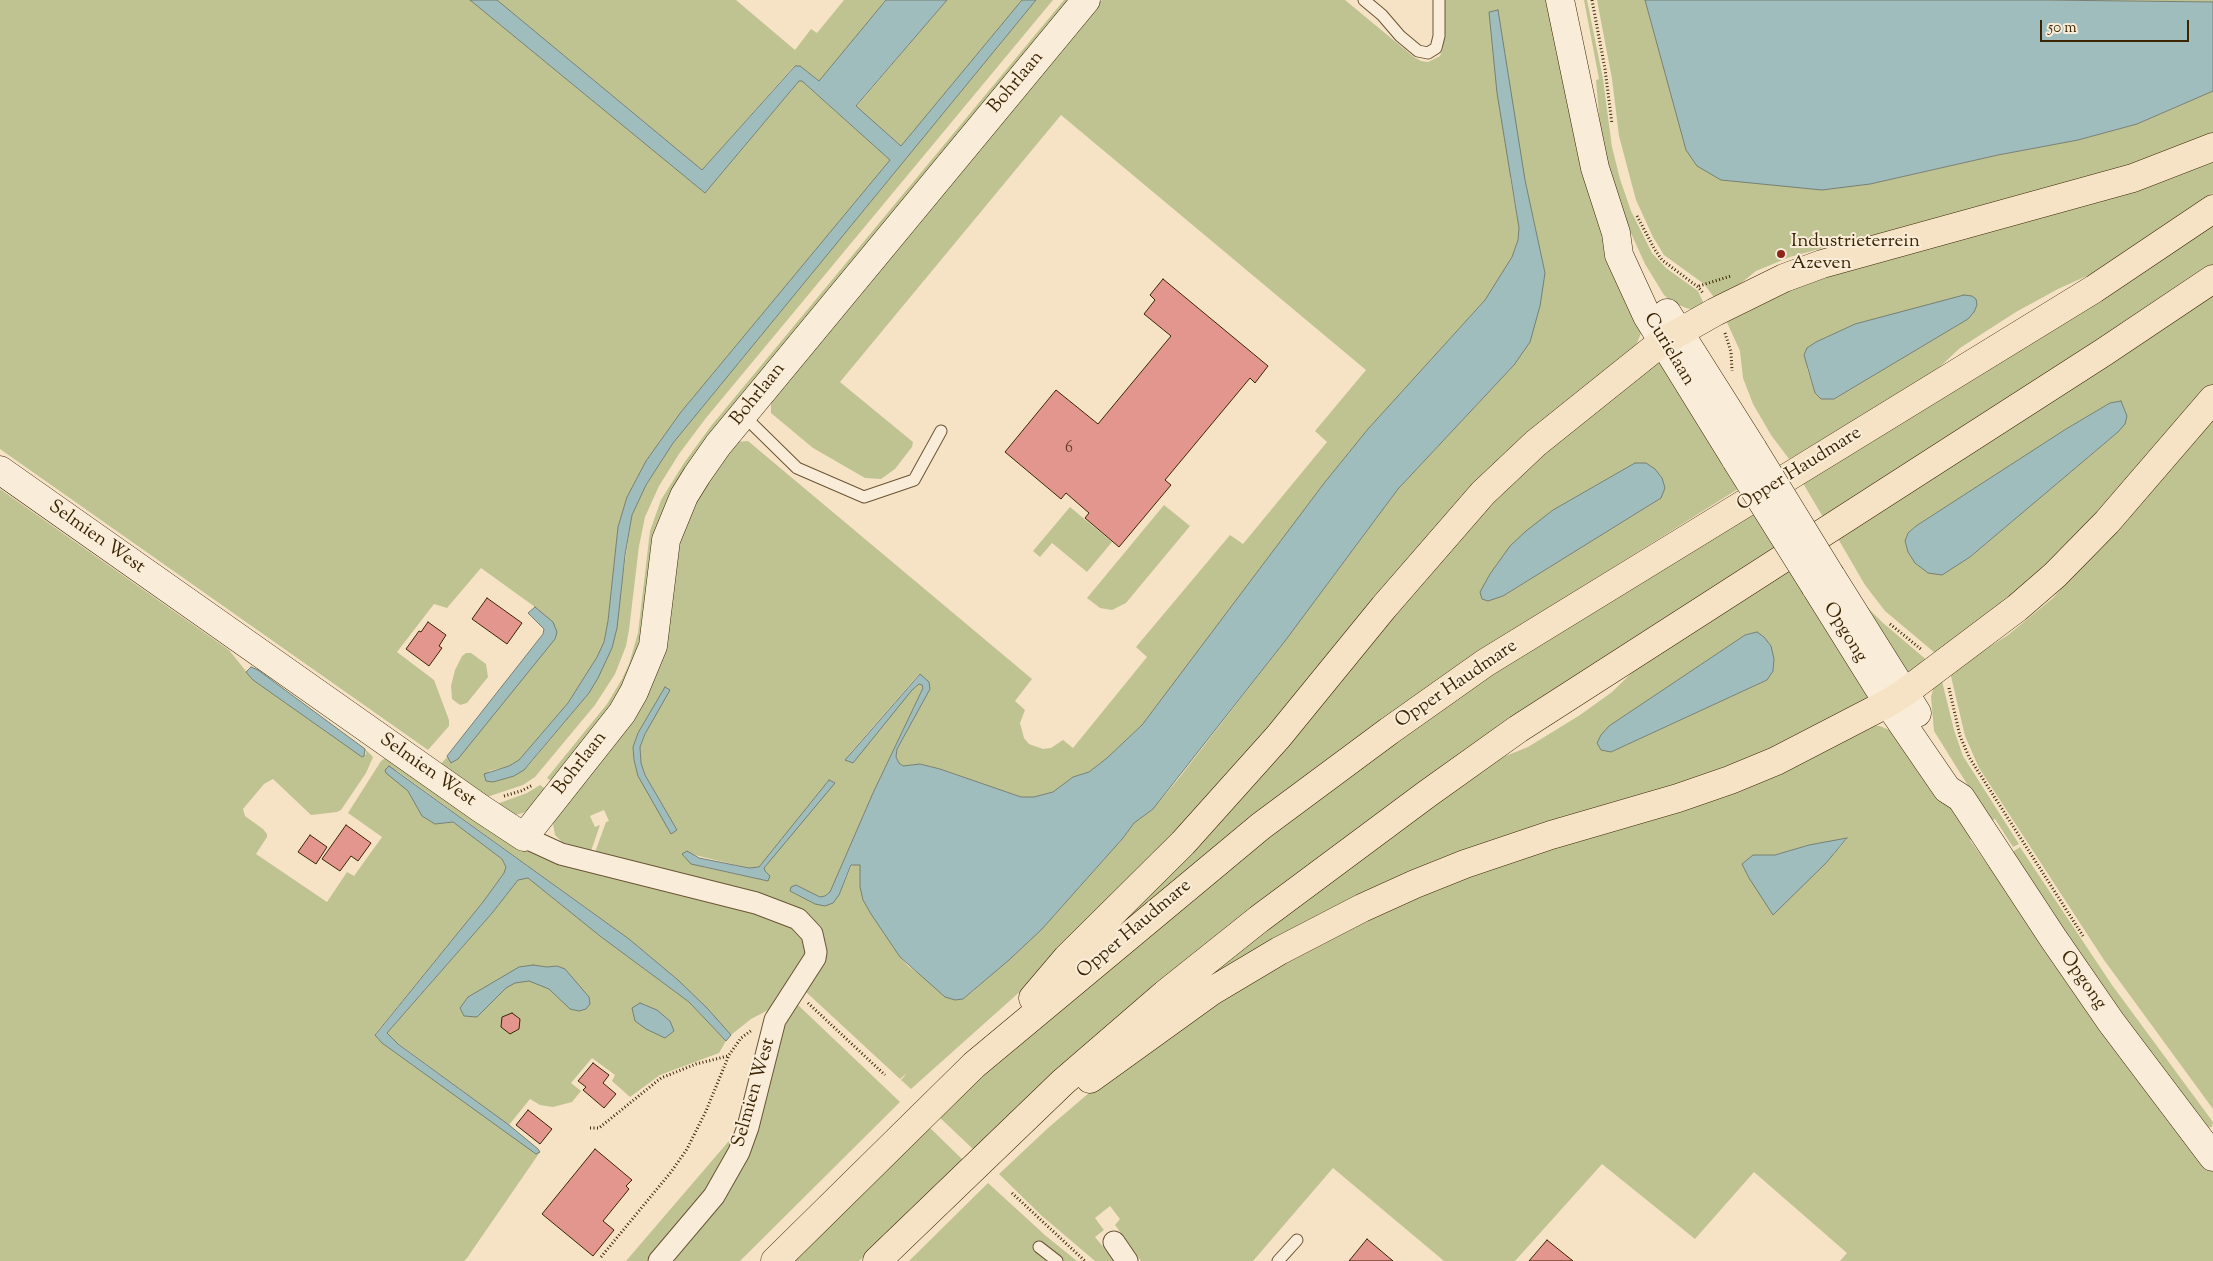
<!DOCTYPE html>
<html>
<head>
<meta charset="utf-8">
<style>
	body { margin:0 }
	#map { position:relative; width:2213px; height:1261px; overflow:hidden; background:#f6e3c5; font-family:"Sorts Mill Goudy",serif }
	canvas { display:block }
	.scale { position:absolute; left:2040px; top:20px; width:149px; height:22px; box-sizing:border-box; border:2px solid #3b2503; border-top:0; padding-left:6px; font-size:15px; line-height:18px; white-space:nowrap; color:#3b2503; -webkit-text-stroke:4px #f9edd9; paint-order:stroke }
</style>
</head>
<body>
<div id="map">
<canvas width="2213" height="1261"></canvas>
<div class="scale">50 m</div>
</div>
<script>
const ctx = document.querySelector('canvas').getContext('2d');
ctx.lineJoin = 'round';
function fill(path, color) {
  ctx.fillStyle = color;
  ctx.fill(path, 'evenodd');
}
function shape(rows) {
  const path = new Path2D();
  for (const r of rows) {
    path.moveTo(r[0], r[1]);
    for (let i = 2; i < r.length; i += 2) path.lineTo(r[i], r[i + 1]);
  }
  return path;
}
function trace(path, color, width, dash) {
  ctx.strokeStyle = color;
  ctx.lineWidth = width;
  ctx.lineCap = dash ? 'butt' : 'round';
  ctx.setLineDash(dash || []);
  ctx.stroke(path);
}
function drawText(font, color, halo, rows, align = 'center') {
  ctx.font = font + ' "Sorts Mill Goudy",serif';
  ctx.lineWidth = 4;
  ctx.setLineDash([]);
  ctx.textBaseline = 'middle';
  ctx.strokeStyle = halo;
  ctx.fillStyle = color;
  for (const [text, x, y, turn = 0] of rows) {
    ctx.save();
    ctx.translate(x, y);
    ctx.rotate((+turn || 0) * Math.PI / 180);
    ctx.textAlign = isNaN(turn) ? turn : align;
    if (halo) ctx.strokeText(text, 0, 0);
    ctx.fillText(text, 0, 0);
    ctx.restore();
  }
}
fill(shape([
	[0,0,470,0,705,193,799,81,802,81,890,160,681,412,646,461,627,497,618,527,608,621,604,642,597,657,568,703,519,760,509,766,489,771,493,782,514,776,528,766,589,693,612,648,632,515,646,485,673,443,1036,0,1053,0,706,418,679,454,659,486,645,517,639,546,629,630,626,646,615,674,595,705,535,777,523,785,484,798,438,767,555,639,535,607,481,568,447,608,434,604,397,652,434,680,449,720,449,726,428,750,0,449],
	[497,0,736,0,795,50,811,29,817,33,844,0,886,0,819,81,800,66,794,66,702,170],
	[947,0,1022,0,901,146,856,107],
	[1064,0,1074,0,715,434,649,615,626,689,553,782,547,778,607,704,622,679,629,664,638,633,650,531,661,500,684,463,711,426],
	[1102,0,1345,0,1414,57,1421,61,1428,62,1440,56,1443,48,1444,0,1550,0,1641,324,1641,333,1634,351,1576,401,1237,774,1033,980,911,1089,901,1080,907,1073,900,1079,806,992,804,988,826,955,827,949,822,932,812,919,594,855,606,822,609,821,604,810,590,816,595,827,600,825,591,851,562,842,555,835,553,824,554,818,617,733,687,513,735,442,748,441,1032,679,1015,701,1025,710,1020,723,1024,738,1029,744,1043,749,1051,748,1063,740,1073,748,1147,657,1136,647,1230,535,1243,544,1327,442,1315,431,1366,370,1061,115,840,382,913,442,912,447,895,469,881,479,865,478,813,448,771,413,771,399],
	[1510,177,1525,180,1545,273,1514,365,1398,489,1285,641,1179,778,1153,809,1134,823,1123,838,1042,929,972,992,963,999,955,1000,908,966,900,957,863,900,861,865,852,865,839,895,815,904,790,891,796,885,820,897,825,896,830,892,873,793,923,688,922,685,919,684,912,690,845,759,919,674,930,688,897,749,896,757,899,763,903,766,920,764,940,769,1021,797,1034,797,1053,792,1073,777,1089,772,1107,758,1142,725,1325,482,1368,429,1485,300,1502,276,1512,257,1518,240,1519,228],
	[665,687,640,747,641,763,645,775,677,830,638,776,634,760,633,747,638,733],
	[829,780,764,868,768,881,703,867,690,854,749,868,759,867],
	[1584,0,1587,0,1603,79,1612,147,1620,179,1631,211,1652,253,1666,268,1698,291,1705,306,1694,310,1686,308,1672,302,1664,295,1645,264,1620,209,1601,137,1596,80,1599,79],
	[1597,0,1645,0,1686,150,1870,184,1998,155,2078,140,2137,124,2213,91,2213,140,1884,239,1845,242,1790,257,1756,271,1725,296,1716,300,1704,284,1664,255,1653,237,1636,200,1619,136,1612,79],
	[2045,0,2213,0,2213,2],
	[2213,154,2213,193,2100,270,2058,289,2016,312,1960,348,1929,377,1789,459,1771,435,1753,404,1743,378,1740,351,1725,318,1789,286],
	[1977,305,1974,311,1968,319,1834,399,1815,393,1807,368,1816,342,1855,324],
	[2213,222,2213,265,2126,326,1823,517,1801,480],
	[2213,293,2213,390,2103,518,1941,658,1885,611,1865,585,1837,537],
	[2110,403,2118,432,1970,557,1942,575,1908,552,1905,541,1908,533,1916,526,2066,429],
	[1659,361,1667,364,1738,489,1475,654,1085,956,1487,497],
	[1635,463,1661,498,1503,596,1488,601,1553,510],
	[2213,410,2213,1109,2104,960,1979,768,1965,736,1950,672,2008,635,2053,598],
	[0,489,229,650,253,680,362,757,366,754,365,749,373,757,366,773,341,810,337,812,311,815,273,779,264,784,243,809,245,816,263,829,267,834,267,837,256,854,327,902,347,872,354,876,382,837,348,813,381,761,389,755,551,860,583,871,725,900,798,927,809,948,774,1007,751,1019,731,1035,678,980,629,939,396,770,403,786,411,795,422,816,435,824,453,822,502,859,506,867,504,873,483,902,375,1034,382,1043,536,1153,540,1152,467,1258,464,1261,0,1261],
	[1164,505,1190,526,1126,603,1112,610,1100,608,1087,598],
	[1070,507,1112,542,1087,572,1052,543,1040,557,1033,551],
	[1753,511,1776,549,1511,722,974,1150,937,1115,1269,836,1393,742,1492,675],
	[1789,569,1869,687,1869,702,1774,753,1549,829,1170,1005,1267,928,1488,763,1528,747,1580,715,1612,692,1645,660],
	[1757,632,1767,680,1611,752,1601,749,1609,726,1745,635],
	[1859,599,1882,622,1929,662,1908,675],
	[466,653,471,653,486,664,488,677,467,703,460,705,452,699,451,686,455,670,462,656],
	[1942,681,1954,730,1963,756,2019,844,2013,847,1995,819,1990,821,1934,731,1931,697,1934,686],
	[1868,726,1880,726,1896,733,1974,837,1970,840,1989,867,1993,864,2213,1169,2213,1261,1840,1261,1847,1253,1754,1172,1695,1239,1602,1164,1515,1261,1444,1261,1333,1168,1253,1261,1141,1261,1115,1225,1120,1219,1110,1206,1095,1218,1104,1230,1095,1237,1115,1261,1095,1261,1042,1216,999,1174,1048,1128,1151,1040,1350,921],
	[1847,839,1826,863,1805,882,1753,855,1775,855,1809,845],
	[540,785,547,790,529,810,523,813,515,815,494,805,527,793],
	[2020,847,2112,985,2213,1122,2212,1127,2205,1128,2158,1068,2011,853],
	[522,878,528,878,600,936,689,1002,726,1041,719,1053,660,1075,630,1097,612,1081,615,1075,592,1058,571,1083,581,1091,572,1102,553,1107,540,1105,530,1099,509,1125,388,1036,387,1033,493,912,518,880],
	[797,1004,900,1102,740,1261,667,1261,709,1217,783,1029],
	[927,1125,963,1160,859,1261,790,1261],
	[734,1135,722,1170,649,1261,626,1261],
	[988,1183,1046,1236,1077,1261,1064,1261,1041,1242,1049,1261,909,1261]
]), '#bfc392');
const water = shape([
	[470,0,497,0,702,170,795,66,800,66,819,81,886,0,947,0,856,106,901,146,1022,0,1036,0,673,443,646,485,632,515,625,555,617,628,612,648,598,678,589,693,524,770,514,776,493,782,486,781,484,774,509,766,519,760,568,703,597,657,604,642,608,621,618,527,627,497,646,461,681,412,890,160,802,81,799,81,705,193,470,0],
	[1645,0,2045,0,2213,2,2213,91,2137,124,2078,140,1998,155,1870,184,1822,190,1721,180,1697,166,1686,150,1645,0],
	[1498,10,1525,180,1545,273,1540,306,1530,342,1514,365,1398,489,1285,641,1153,809,1134,823,1123,838,1042,929,1009,960,963,999,955,1000,945,997,900,957,871,914,863,900,860,887,860,865,851,865,839,895,833,903,825,906,815,904,790,891,791,887,796,885,820,897,825,896,830,892,873,793,923,688,922,685,919,684,912,690,853,763,845,760,920,674,929,682,930,689,897,749,896,757,899,763,903,766,920,764,940,769,1021,797,1034,797,1053,792,1073,777,1089,772,1107,758,1142,725,1325,482,1368,429,1485,300,1512,257,1518,240,1519,228,1497,93,1489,12,1498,10],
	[1964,295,1972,296,1976,299,1977,305,1974,312,1968,319,1834,399,1821,399,1815,393,1804,355,1807,348,1816,342,1855,324,1964,295],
	[2121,401,2127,416,2125,424,2118,432,1970,557,1942,575,1928,573,1915,563,1908,552,1905,541,1908,533,1916,526,2066,429,2110,403,2121,401],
	[1635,463,1646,463,1655,469,1662,478,1665,488,1661,498,1503,596,1488,601,1482,599,1480,592,1490,574,1510,546,1526,531,1553,510,1635,463],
	[535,607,553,622,557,632,555,639,458,759,451,763,447,756,543,634,544,629,528,613,535,607],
	[1757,632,1764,637,1771,646,1774,659,1773,671,1767,680,1611,752,1601,750,1597,743,1601,735,1609,726,1745,635,1757,632],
	[251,667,258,670,365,749,364,756,362,757,253,680,246,672,251,667],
	[665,687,670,690,645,734,640,747,641,763,645,775,677,830,671,834,638,776,634,760,633,747,638,733,665,687],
	[389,766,629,939,678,980,707,1008,731,1035,726,1041,689,1002,600,936,528,878,518,880,493,912,387,1033,398,1044,509,1125,538,1149,540,1152,536,1154,382,1043,375,1035,483,902,504,873,506,867,502,859,453,822,435,824,422,816,408,791,386,773,385,770,389,766],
	[829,780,835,783,764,868,765,871,770,876,768,881,691,864,682,854,687,851,699,858,749,868,759,867,829,780],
	[1847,838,1826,863,1773,915,1749,878,1742,864,1753,855,1775,855,1809,845,1847,838],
	[533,965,547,967,557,966,565,969,589,997,590,1004,586,1009,579,1011,570,1009,549,989,529,981,515,983,506,988,477,1017,464,1016,460,1008,468,997,519,967,533,965],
	[640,1003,657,1010,670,1021,674,1031,665,1038,646,1029,635,1021,632,1008,640,1003]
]);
fill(water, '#9fbdbd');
trace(water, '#778073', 1);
const building = shape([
	[1163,279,1268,366,1255,383,1250,378,1165,480,1171,485,1119,547,1085,518,1089,513,1066,493,1061,499,1005,452,1056,390,1098,424,1171,336,1144,314,1155,300,1150,295,1163,279],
	[487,598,522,623,507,644,472,619,487,598],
	[428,622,446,635,439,646,442,648,429,666,406,649,419,631,421,632,428,622],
	[346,825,371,843,358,861,351,856,340,871,322,859,346,825],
	[310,835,327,847,316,864,298,852,310,835],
	[512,1013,520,1019,519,1029,510,1034,501,1027,502,1017,512,1013],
	[593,1063,609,1075,603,1083,616,1094,604,1108,583,1090,586,1087,578,1081,593,1063],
	[528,1110,552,1129,540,1144,516,1125,528,1110],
	[595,1149,632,1180,626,1186,629,1189,603,1221,614,1230,593,1256,542,1214,595,1149],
	[1367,1239,1393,1261,1349,1261,1367,1239],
	[1547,1240,1573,1261,1529,1261,1547,1240]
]);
fill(building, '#e3968e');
trace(building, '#3b2503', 1);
const lane = shape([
	[1364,0,1382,15,1400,36,1418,51,1428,53,1436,48,1439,36,1439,0],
	[743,415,797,468,864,497,914,480,941,431],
	[1039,1247,1057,1261],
	[1278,1261,1297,1240]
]);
const street = shape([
	[524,837,561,854,756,903,798,919,812,934,816,952,815,958,775,1020,748,1127,739,1152,714,1196,659,1261],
	[1114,1242,1127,1261]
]);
const secondary = shape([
	[1560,0,1595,168,1616,233,1619,255,1647,316,1736,460],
	[1667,313,1753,449],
	[0,470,480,808,524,837,622,713,634,692,653,646,666,540,684,496,697,475,718,445,1086,0],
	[1831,576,1917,713],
	[1815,586,1888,703,1947,789,1961,798,2053,938,2111,1022,2213,1157]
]);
const highway = shape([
	[1033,998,1067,958,1183,843,1278,737,1384,607,1483,493,1536,443,1662,342,1715,312,1784,278,1822,264,2133,178,2213,147],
	[1090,1079,1212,991,1279,951,1362,908,1415,884,1465,864,1551,835,1678,798,1730,780,1776,761,1888,703,1904,693,2017,608,2055,575,2107,522,2213,399],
	[775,1261,974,1065,1261,826,1389,731,1485,663,2094,289,2213,209],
	[877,1261,1063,1082,1165,994,1259,919,1427,794,1518,729,2104,352,2213,279]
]);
trace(lane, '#6a5434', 13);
trace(street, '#6a5434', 23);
trace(secondary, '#3b2503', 29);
trace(highway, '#3b2503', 29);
trace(shape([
	[1592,0,1605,69,1612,124],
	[1637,216,1655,250,1662,260,1698,287,1703,293],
	[1699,286,1731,276],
	[1725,333,1731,352,1732,371],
	[1890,624,1922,650],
	[1949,688,1960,736,1969,757,2083,936],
	[504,796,521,791,533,785],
	[808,1003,885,1075],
	[590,1128,599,1128,661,1078,696,1064,728,1056],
	[1012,1193,1085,1261],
	[601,1257,671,1172,687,1149,706,1111,729,1055,741,1038,752,1030]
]), '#3b2503', 3, [1, 2.5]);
trace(lane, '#f9edd9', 11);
trace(street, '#f9edd9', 21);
trace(secondary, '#f9edd9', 28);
trace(highway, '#f6e3c5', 28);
const secondaryBridge = shape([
	[1753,449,1831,576],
	[1736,460,1815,586]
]);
trace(secondaryBridge, '#3b2503', 29, []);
trace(secondaryBridge, '#f9edd9', 28);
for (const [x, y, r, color] of [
	[1781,254,5,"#8f2418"]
]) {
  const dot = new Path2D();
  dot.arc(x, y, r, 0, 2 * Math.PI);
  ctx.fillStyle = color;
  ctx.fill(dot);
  trace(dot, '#f9edd9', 2);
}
drawText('16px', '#654126', null, [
	["6",1069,449]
]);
drawText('19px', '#3b2503', '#f9edd9', [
	["Bohrlaan",1017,83,-50],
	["Curielaan",1668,350,59],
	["Bohrlaan",759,395,-51],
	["Opper Haudmare",1800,470,-32],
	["Selmien West",96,538,35],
	["Opgong",1844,633,58],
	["Opper Haudmare",1457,685,-34],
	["Bohrlaan",581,764,-52],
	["Selmien West",427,771,35],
	["Opper Haudmare",1135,930,-40],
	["Opgong",2082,981,55],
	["Selmien West",755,1093,-74]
]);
drawText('19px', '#3b2503', '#f9edd9', [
	["Industrieterrein",1791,243],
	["Azeven",1791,265]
], 'left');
</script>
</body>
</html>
